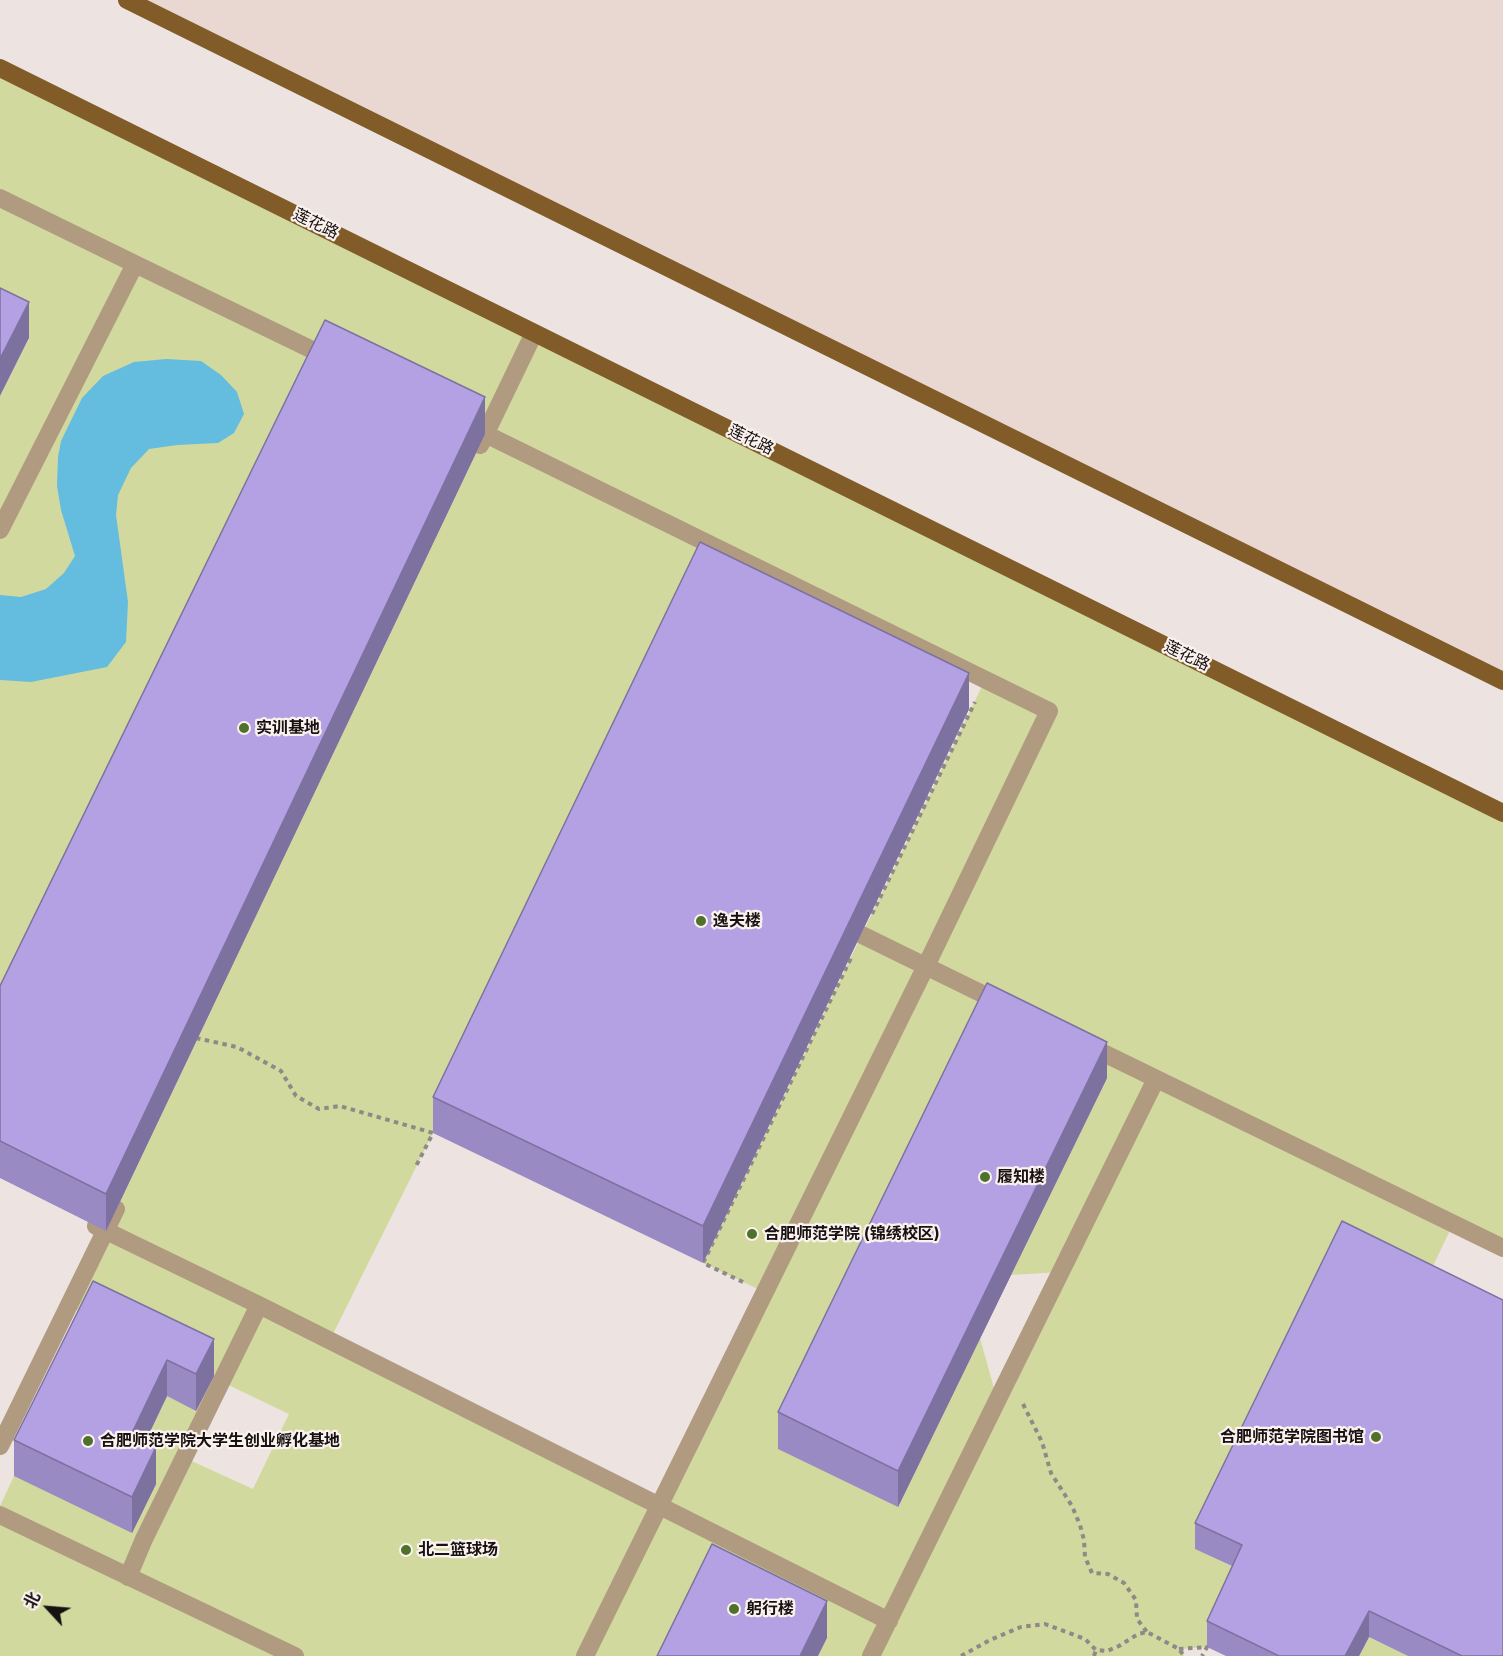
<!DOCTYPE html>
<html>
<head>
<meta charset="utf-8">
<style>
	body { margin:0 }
	#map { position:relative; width:1503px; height:1656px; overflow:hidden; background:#ede4e1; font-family:Inter,"Noto Sans SC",sans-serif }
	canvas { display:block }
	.north { position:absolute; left:18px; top:1578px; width:60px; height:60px; -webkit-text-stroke:4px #fbf1ee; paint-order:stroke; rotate:296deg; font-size:16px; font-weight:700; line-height:24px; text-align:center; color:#151211 }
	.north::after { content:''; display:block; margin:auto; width:21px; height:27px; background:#151211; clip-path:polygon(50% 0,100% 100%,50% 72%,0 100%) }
</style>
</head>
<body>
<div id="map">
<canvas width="1503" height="1656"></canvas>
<div class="north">北</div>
</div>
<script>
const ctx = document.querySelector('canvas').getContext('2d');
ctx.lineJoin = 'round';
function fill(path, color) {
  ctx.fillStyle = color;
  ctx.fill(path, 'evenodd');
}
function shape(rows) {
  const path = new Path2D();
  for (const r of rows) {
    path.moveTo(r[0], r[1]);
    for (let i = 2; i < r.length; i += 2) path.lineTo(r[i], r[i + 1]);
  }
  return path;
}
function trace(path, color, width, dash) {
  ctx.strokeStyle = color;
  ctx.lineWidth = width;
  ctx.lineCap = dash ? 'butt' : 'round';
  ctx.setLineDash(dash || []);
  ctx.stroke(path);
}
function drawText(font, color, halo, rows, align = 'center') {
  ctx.font = font + ' Inter,"Noto Sans SC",sans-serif';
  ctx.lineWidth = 4.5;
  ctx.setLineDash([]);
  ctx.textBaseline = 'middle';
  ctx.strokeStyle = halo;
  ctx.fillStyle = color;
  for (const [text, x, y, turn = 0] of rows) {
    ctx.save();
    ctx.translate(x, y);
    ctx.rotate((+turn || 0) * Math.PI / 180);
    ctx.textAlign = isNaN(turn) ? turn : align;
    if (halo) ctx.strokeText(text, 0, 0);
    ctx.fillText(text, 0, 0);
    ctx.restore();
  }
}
fill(shape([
	[127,0,1503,0,1503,681]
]), '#e9d7d1');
fill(shape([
	[0,68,1503,813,1503,1248,1453,1224,1423,1287,1196,1549,1242,1571,1207,1647,1180,1649,1184,1656,818,1656,827,1638,675,1656,0,1656,0,1506,14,1476,131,1472,167,1396,196,1410,213,1376,69,1306,106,1231,0,1022,0,396,29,339,0,324],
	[716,548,985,680,703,1263,764,1292,658,1505,330,1340,433,1133],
	[1060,1272,997,1399,980,1338,1011,1275],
	[222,1382,289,1414,253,1489,185,1458],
	[1369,1637,1408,1656,1359,1656]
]), '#d1d99f');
fill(shape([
	[166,359,201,361,221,375,237,392,244,414,234,433,218,443,177,445,149,449,131,468,118,495,116,515,128,602,126,642,107,667,31,682,0,680,0,595,21,597,46,589,64,573,75,556,61,510,57,486,58,457,61,441,82,398,103,376,134,362]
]), '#64bcde');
trace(shape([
	[872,914,975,702],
	[196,1038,237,1047,281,1071,296,1096,319,1109,340,1106,433,1133,415,1168],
	[743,1282,703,1263,851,958],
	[1023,1404,1042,1442,1051,1473,1072,1506,1080,1525,1084,1540,1085,1557,1092,1573,1108,1574,1124,1583,1136,1600,1137,1619,1147,1632],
	[1179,1649,1207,1647,1202,1656],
	[961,1656,990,1640,1021,1627,1045,1624,1085,1639,1096,1650,1107,1651,1119,1646,1138,1634,1147,1632,1179,1649,1184,1656],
	[1094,1656,1096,1650]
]), '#8f8987', 4, [4.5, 4.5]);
trace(shape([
	[0,198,135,264],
	[463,423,1049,711,926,966,585,1656],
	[480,445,534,333],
	[0,530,135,264,331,359],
	[862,935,1003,1004],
	[1085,1044,1503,1248],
	[96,1226,259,1305,889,1621],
	[0,1446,116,1209],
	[0,1515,295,1656],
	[128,1577,144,1539,259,1305],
	[871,1656,1156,1079]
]), '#b09b81', 18);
trace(shape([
	[127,0,1503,681],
	[0,68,1503,813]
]), '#815c29', 18);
fill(shape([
	[485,434,106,1231,0,1178,0,986],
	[969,709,703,1263,433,1133,433,1097],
	[1107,1078,898,1507,778,1449,778,1412],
	[93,1281,214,1376,196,1411,167,1396,145,1442,156,1484,132,1533,14,1476,14,1440],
	[1195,1523,1503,1656,1408,1656,1369,1637,1359,1656,1226,1656,1207,1647,1207,1621,1232,1566,1195,1549]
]), '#9a8ac4');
fill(shape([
	[29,302,29,338,0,396,0,359],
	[485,397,485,434,106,1231,106,1194],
	[969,673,969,709,703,1263,703,1226],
	[1107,1042,1107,1078,898,1507,898,1471],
	[214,1339,214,1376,196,1411,196,1374],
	[167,1360,167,1396,131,1472,131,1435],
	[156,1447,156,1484,132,1533,132,1497],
	[827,1601,827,1638,818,1656,800,1656],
	[1369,1611,1369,1637,1359,1656,1345,1656]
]), '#7d71a0');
const building = shape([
	[0,288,29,302,0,359,0,288],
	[325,320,485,397,106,1194,0,1141,0,986,325,320],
	[700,542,969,673,703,1226,433,1097,700,542],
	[987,983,1107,1042,898,1471,778,1412,987,983],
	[1342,1221,1503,1300,1503,1656,1462,1656,1369,1611,1345,1656,1279,1656,1207,1621,1242,1545,1195,1523,1342,1221],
	[93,1281,214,1339,196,1374,167,1360,131,1435,156,1447,132,1497,14,1440,93,1281],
	[712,1544,827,1601,800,1656,657,1656,712,1544]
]);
fill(building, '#b3a1e4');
trace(building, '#7d71a0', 1.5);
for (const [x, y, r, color] of [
	[244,728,6,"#4e722b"],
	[701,921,6,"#4e722b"],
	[985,1177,6,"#4e722b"],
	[752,1234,6,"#4e722b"],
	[1376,1437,6,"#4e722b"],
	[88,1441,6,"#4e722b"],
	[406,1550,6,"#4e722b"],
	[734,1609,6,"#4e722b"]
]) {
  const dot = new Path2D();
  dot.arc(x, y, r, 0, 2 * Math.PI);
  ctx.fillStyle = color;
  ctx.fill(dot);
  trace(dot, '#fbf1ee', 2);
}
drawText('16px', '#151211', '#fbf1ee', [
	["莲花路",316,224,26],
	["莲花路",751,440,26],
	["莲花路",1187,656,26]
]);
drawText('bold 16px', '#151211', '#fbf1ee', [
	["实训基地",256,728],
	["逸夫楼",713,921],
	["履知楼",997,1177],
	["合肥师范学院 (锦绣校区)",764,1234],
	["合肥师范学院图书馆",1364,1437,"right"],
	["合肥师范学院大学生创业孵化基地",100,1441],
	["北二篮球场",418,1550],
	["躬行楼",746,1609]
], 'left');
</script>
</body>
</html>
